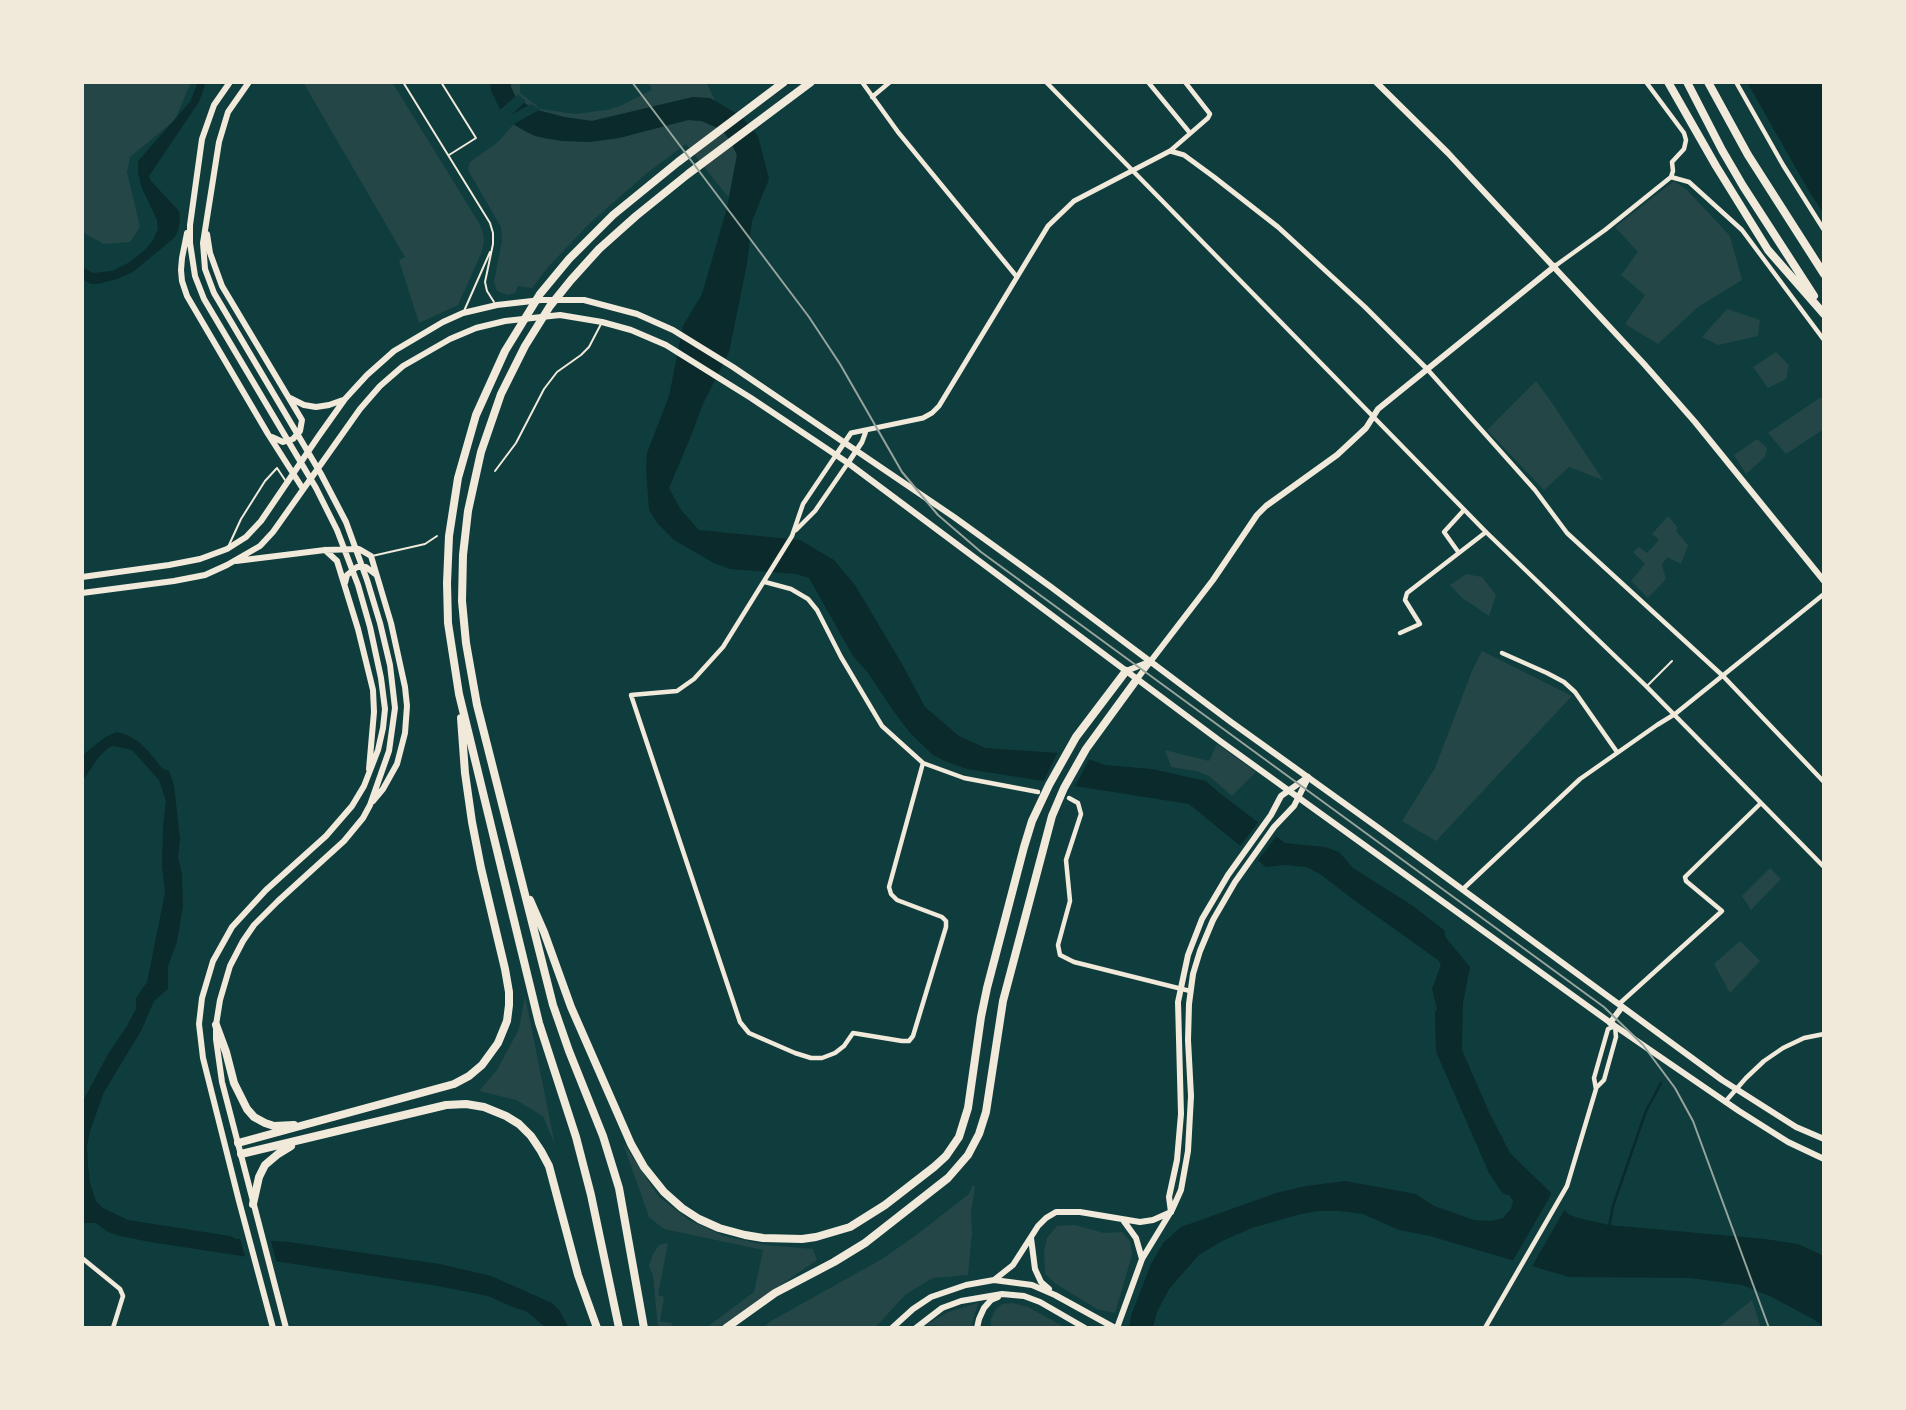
<!DOCTYPE html>
<html>
<head>
<meta charset="utf-8">
<style>
	body { margin:0 }
	#map { position:relative; width:1906px; height:1410px; overflow:hidden; background:#0f3d3e; font-family:"Roboto Serif",serif }
	canvas { display:block }
	.frame { position:absolute; inset:0; border:84px solid #f1e9da; pointer-events:none }
</style>
</head>
<body>
<div id="map">
<canvas width="1906" height="1410"></canvas>
<div class="frame"></div>
</div>
<script>
const ctx = document.querySelector('canvas').getContext('2d');
ctx.lineJoin = 'round';
function fill(path, color) {
  ctx.fillStyle = color;
  ctx.fill(path, 'evenodd');
}
function shape(rows) {
  const path = new Path2D();
  for (const r of rows) {
    path.moveTo(r[0], r[1]);
    for (let i = 2; i < r.length; i += 2) path.lineTo(r[i], r[i + 1]);
  }
  return path;
}
function trace(path, color, width, dash) {
  ctx.strokeStyle = color;
  ctx.lineWidth = width;
  ctx.lineCap = dash ? 'butt' : 'round';
  ctx.setLineDash(dash || []);
  ctx.stroke(path);
}
fill(shape([
	[82,82,191,82,175,120,130,157,127,172,140,227,130,242,104,244,82,232],
	[303,82,392,82,479,223,483,233,484,242,481,254,458,305,419,323,399,260,405,257],
	[511,82,520,82,520,93,541,109,574,114,607,110,620,106,652,90,648,82,706,82,715,100,693,97,592,121,564,117,533,109,515,96,511,87],
	[688,120,702,121,722,130,730,140,737,155,729,198,686,144,647,173,590,223,548,267,532,288,518,286,515,293,507,295,497,291,494,282,502,241,501,227,468,170,470,162,497,143,514,124,526,132,546,139,589,142,619,138],
	[1674,181,1687,190,1730,236,1742,280,1698,307,1658,344,1625,324,1645,295,1621,275,1638,252,1615,227],
	[1727,309,1760,320,1758,336,1718,345,1702,337],
	[1776,352,1789,365,1786,379,1768,388,1753,367],
	[1536,381,1550,400,1603,480,1569,467,1544,490,1487,430],
	[1821,397,1824,402,1824,429,1786,454,1768,433],
	[1757,439,1767,448,1765,457,1746,474,1734,455],
	[1668,516,1678,528,1676,531,1688,545,1681,564,1667,557,1662,565,1666,579,1648,598,1631,581,1645,564,1633,552,1639,547,1647,553,1659,540,1652,534],
	[1466,574,1482,577,1496,595,1489,616,1461,597,1450,585],
	[1482,651,1572,696,1436,841,1402,821,1435,768,1472,671],
	[1217,744,1256,772,1232,796,1209,776,1196,771,1171,767,1165,750,1209,761],
	[1770,868,1781,879,1751,910,1742,896],
	[1740,941,1760,961,1730,993,1714,964],
	[525,996,555,1145,543,1116,516,1100,479,1091,497,1070,519,1029],
	[623,1143,659,1197,689,1220,724,1236,766,1245,813,1249,817,1260,718,1328,706,1328,754,1292,763,1250,664,1229,649,1217],
	[972,1186,975,1186,971,1213,972,1232,968,1275,933,1278,906,1294,875,1328,763,1328,771,1321,882,1259,915,1236,969,1194],
	[1075,1225,1104,1233,1122,1232,1130,1241,1132,1255,1115,1313,1097,1309,1056,1284,1045,1274,1044,1251,1047,1238,1057,1226],
	[668,1243,658,1295,664,1297,660,1321,672,1323,671,1328,658,1328,653,1275,649,1266,653,1254,659,1245],
	[1752,1300,1761,1328,1717,1328],
	[977,1303,978,1304,973,1320,972,1328,926,1325,948,1312],
	[1013,1303,1028,1307,1066,1328,991,1328,991,1319,996,1309,1002,1304]
]), '#244646');
fill(shape([
	[198,82,206,82,199,102,149,176,151,181,179,211,180,219,178,231,174,238,133,272,117,279,98,284,91,284,85,281,82,279,82,267,93,273,112,271,128,263,145,250,153,240,158,229,157,220,141,186,138,172,138,161,190,102],
	[490,82,511,82,511,87,515,96,533,109,564,117,592,121,693,97,710,98,741,116,758,136,769,179,752,221,747,264,729,352,703,404,691,436,669,488,681,510,699,530,800,540,834,560,855,585,902,664,925,707,959,736,985,748,1074,754,1105,765,1152,769,1206,781,1217,791,1285,843,1325,847,1339,852,1353,868,1413,906,1444,930,1446,938,1470,967,1463,1003,1462,1050,1489,1112,1510,1153,1549,1191,1568,1214,1578,1218,1609,1225,1765,1239,1798,1244,1824,1256,1824,1327,1813,1319,1770,1296,1742,1285,1690,1278,1569,1277,1430,1236,1399,1230,1363,1214,1339,1211,1319,1211,1301,1214,1252,1228,1222,1241,1199,1255,1169,1289,1157,1312,1153,1328,1129,1328,1131,1316,1151,1264,1163,1243,1181,1227,1276,1193,1306,1186,1345,1181,1416,1194,1434,1206,1474,1220,1491,1221,1503,1218,1511,1209,1513,1201,1500,1180,1491,1153,1448,1054,1432,989,1441,965,1438,960,1354,900,1320,874,1306,867,1285,865,1266,867,1189,804,967,769,947,762,933,755,910,733,894,712,868,673,853,656,809,578,796,574,730,569,714,563,674,540,657,523,649,510,646,469,647,453,669,396,683,326,702,294,727,208,737,155,730,140,722,130,702,121,688,120,619,138,589,142,562,141,535,136,516,126,500,109,491,91],
	[1747,82,1824,82,1824,214,1810,193],
	[117,732,127,735,139,742,149,752,162,768,169,771,174,785,180,839,178,857,182,874,183,906,177,942,168,966,168,989,154,1001,141,1031,104,1092,90,1131,87,1146,88,1164,90,1183,96,1201,103,1208,128,1220,230,1236,236,1239,289,1242,440,1264,491,1276,552,1303,559,1310,569,1328,546,1328,526,1311,515,1308,488,1296,438,1286,150,1242,120,1236,108,1232,96,1223,82,1223,82,1103,108,1054,127,1026,136,1009,136,998,147,982,165,893,162,866,163,826,166,801,159,780,132,750,114,746,108,748,98,758,82,782,84,754,105,737]
]), '#0a2a2b');
fill(shape([
	[518,94,526,101,511,115,531,104,541,109,512,125,500,110],
	[1059,750,1075,750,1091,756,1073,790,1042,784],
	[1260,820,1278,834,1256,863,1238,849],
	[1553,1191,1566,1207,1530,1270,1511,1264],
	[239,1235,270,1237,277,1265,246,1260]
]), '#0f3d3e');
trace(shape([
	[1609,1227,1613,1206,1646,1111,1661,1083]
]), '#0a2a2b', 2.5);
trace(shape([
	[1443,1014,1444,1050,1496,1169,1508,1187]
]), '#0a2a2b', 16);
trace(shape([
	[403,82,490,223,493,233,493,244,485,282,487,291,494,302],
	[441,82,476,138,449,155],
	[464,311,490,252],
	[495,471,516,443,544,389,557,372,581,355,589,347,601,324],
	[229,545,241,519,265,481,277,468,285,480],
	[372,556,425,544,437,536],
	[1647,686,1672,661]
]), '#f1e9da', 2);
trace(shape([
	[862,82,898,132,1017,277],
	[1046,82,1486,532,1646,686,1824,867],
	[1148,82,1190,133],
	[1646,82,1684,133,1686,140,1684,149,1672,162,1673,171,1671,177],
	[1736,82,1783,165,1824,230],
	[872,97,890,82],
	[1170,151,1208,118,1210,114,1185,82],
	[1671,177,1689,182,1742,230,1824,340],
	[1555,266,1605,230,1671,177],
	[1428,370,1535,490,1567,533,1723,676,1824,782],
	[836,455,803,504,792,536,723,647,694,679,677,691,631,695,740,1022,749,1033,795,1053,811,1058,822,1058,835,1053,844,1046,853,1033,902,1041,909,1041,913,1036,946,927,946,921,942,917,897,900,891,894,889,887,923,763],
	[796,530,815,511,848,463],
	[1459,553,1444,532,1464,510],
	[765,582,791,589,808,599,817,610,841,657,882,726,923,763,964,778,1038,792],
	[1400,633,1420,624,1405,600,1407,593,1486,532],
	[1502,653,1547,673,1564,682,1575,692,1617,752],
	[1069,798,1078,803,1081,814,1066,860,1070,901,1058,945,1060,955,1074,962,1190,991],
	[1463,889,1580,779,1657,725,1675,714,1824,594],
	[1619,1004,1722,911,1686,881,1685,877,1761,803],
	[1596,1088,1604,1080,1616,1037,1615,1026],
	[1725,1102,1746,1078,1764,1061,1783,1048,1804,1038,1824,1034],
	[82,1258,120,1289,123,1296,113,1328],
	[1485,1328,1567,1186,1596,1089,1594,1078,1608,1029,1615,1026]
]), '#f1e9da', 4.5);
trace(shape([
	[836,455,851,433,923,418,932,413,939,406,1048,226,1074,201,1170,151,1184,155,1214,177,1278,227,1365,307,1428,370],
	[848,463,862,442,866,431]
]), '#f1e9da', 5);
trace(shape([
	[1376,82,1448,153,1644,364,1695,422,1824,581],
	[1126,671,1149,662],
	[1137,679,1213,580,1257,515,1266,506,1337,455,1366,428,1378,409,1555,266],
	[1172,1210,1181,1190,1188,1151,1191,1096,1188,1040,1189,1004,1193,974,1200,951,1213,920,1235,882,1274,827,1294,806,1308,778],
	[1171,1212,1169,1197,1177,1160,1181,1114,1178,1002,1188,955,1202,919,1228,875,1271,815,1281,796,1308,777]
]), '#f1e9da', 6);
trace(shape([
	[230,82,214,105,202,139,190,225,190,243,195,276,204,299,316,488,337,530,358,585,370,627,381,678,385,709,383,728,378,750,364,786,352,806,326,836,266,890,232,927,213,961,202,998,199,1024,203,1058,239,1201,273,1328],
	[249,82,228,112,219,142,203,243,205,269,214,293,321,474,346,522,367,580,380,623,390,665,395,708,389,751,370,805,363,818,344,841,278,901,254,925,243,941,230,966,220,1000,216,1025,216,1039,222,1082,286,1328],
	[187,233,182,258,181,270,182,281,187,296,268,434,303,489],
	[207,234,210,253,222,286,302,420,300,431,293,439,283,442,272,437],
	[290,398,304,405,316,407,329,405,343,400],
	[325,550,337,561,358,629,373,690,374,712,369,769],
	[236,561,325,550,359,549,371,556,391,623,405,687,407,706,405,733,397,764,383,789,373,801],
	[82,577,169,565,200,559,227,549,246,537,261,521,318,437,345,399,367,375,394,351,443,322,463,313,497,305,541,300,584,300,637,314,673,330,733,367,954,517,1051,587,1231,722,1380,829,1722,1080,1796,1127,1824,1139],
	[345,583,347,575,357,567,366,567,375,574],
	[82,593,174,581,205,575,227,565,260,546,273,532,360,409,380,386,403,366,450,339,476,328,505,321,560,315,602,322,631,330,666,345,751,398,848,463,1220,741,1615,1026,1739,1111,1788,1142,1824,1159],
	[1610,1023,1622,1007],
	[1123,1220,1136,1238,1142,1259],
	[1031,1238,1035,1269,1041,1282,1049,1289],
	[994,1280,1013,1265,1038,1226,1046,1218,1056,1212,1080,1212,1140,1222,1153,1220,1171,1212],
	[892,1328,913,1309,931,1297,966,1285,994,1280,1032,1285,1055,1295,1115,1328],
	[916,1328,942,1308,961,1301,1002,1294,1024,1296,1040,1302,1085,1328],
	[977,1328,979,1319,984,1308,991,1300,998,1297],
	[1117,1328,1142,1259,1170,1213]
]), '#f1e9da', 6);
trace(shape([
	[1668,82,1716,166,1768,250,1824,314],
	[1687,82,1722,150,1743,186,1814,296],
	[1708,82,1748,155,1824,274],
	[530,900,544,932,571,1007,631,1144,644,1167,664,1192,682,1208,699,1219,719,1228,745,1235,763,1238,802,1239,816,1237,850,1227,885,1205,934,1167,946,1156,959,1137,968,1108,981,1017,987,988,1024,847,1032,821,1049,785,1076,737,1126,671],
	[216,1025,226,1052,234,1083,247,1109,254,1117,265,1123,274,1126,294,1125],
	[238,1143,454,1084,469,1076,482,1065,498,1043,507,1021,509,1005,509,992,505,969,481,868,472,822,465,773,461,718],
	[241,1154,446,1105,466,1104,484,1107,506,1116,519,1124,531,1136,541,1151,549,1166,578,1275,597,1328],
	[253,1204,259,1177,265,1165,278,1154,291,1146],
	[619,1328,591,1195,576,1137,539,1023,459,694,448,623,447,583,449,536,458,478,476,415,505,351,540,294,569,259,613,215,678,162,784,82],
	[644,1328,619,1188,603,1136,569,1051,553,1005,477,705,466,643,462,601,463,555,468,511,481,452,501,394,525,346,550,306,571,280,599,249,636,216,688,174,811,82],
	[726,1328,775,1293,834,1262,865,1243,948,1178,968,1155,979,1134,986,1112,1003,1001,1052,816,1064,788,1086,749,1137,679]
]), '#f1e9da', 8);
trace(shape([
	[632,82,809,317,840,364,902,472,938,515,981,552,1604,1007,1643,1045,1675,1088,1693,1121,1769,1328]
]), '#97a49c', 2);
</script>
</body>
</html>
